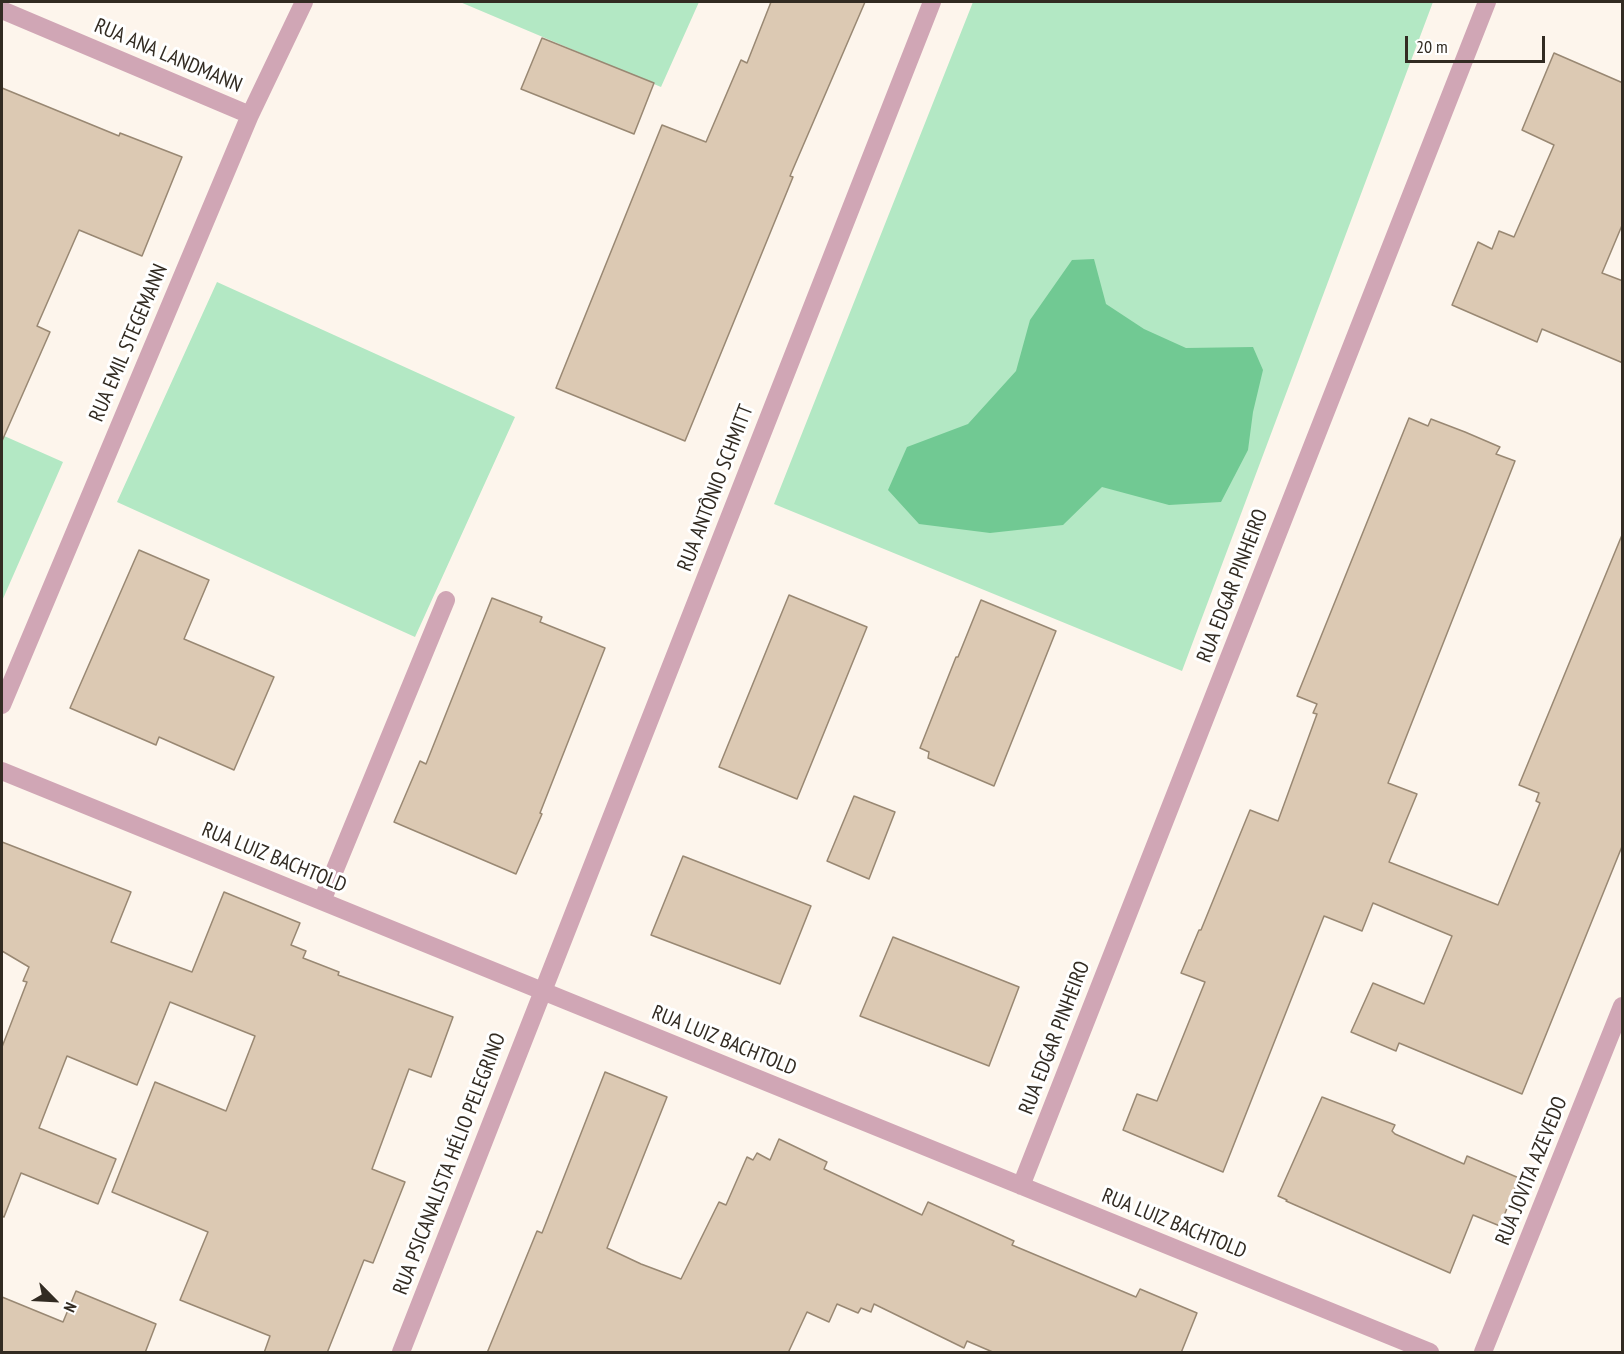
<!DOCTYPE html>
<html>
<head>
<meta charset="utf-8">
<style>
	body { margin:0 }
	#map { position:relative; width:1624px; height:1354px; overflow:hidden; background:#fdf5ec; font-family:"PT Sans Narrow",sans-serif }
	canvas { display:block }
	.frame { position:absolute; inset:0; border:3px solid #322b22; pointer-events:none }
	.north { position:absolute; left:24px; top:1270px; width:60px; height:60px; -webkit-text-stroke:4px #fff; paint-order:stroke; rotate:114deg; font-size:16px; font-weight:700; line-height:24px; text-align:center; color:#322b22 }
	.north::after { content:''; display:block; margin:auto; width:21px; height:27px; background:#322b22; clip-path:polygon(50% 0,100% 100%,50% 72%,0 100%) }
	.scale { position:absolute; left:1405px; top:36px; width:140px; height:27px; box-sizing:border-box; border:3px solid #322b22; border-top:0; padding-left:8px; font-size:18px; line-height:21px; white-space:nowrap; color:#322b22; -webkit-text-stroke:4px #fff; paint-order:stroke }
</style>
</head>
<body>
<div id="map">
<canvas width="1624" height="1354"></canvas>
<div class="frame"></div>
<div class="north">N</div>
<div class="scale">20 m</div>
</div>
<script>
const ctx = document.querySelector('canvas').getContext('2d');
ctx.lineJoin = 'round';
function fill(path, color) {
  ctx.fillStyle = color;
  ctx.fill(path, 'evenodd');
}
function shape(rows) {
  const path = new Path2D();
  for (const r of rows) {
    path.moveTo(r[0], r[1]);
    for (let i = 2; i < r.length; i += 2) path.lineTo(r[i], r[i + 1]);
  }
  return path;
}
function trace(path, color, width, dash) {
  ctx.strokeStyle = color;
  ctx.lineWidth = width;
  ctx.lineCap = dash ? 'butt' : 'round';
  ctx.setLineDash(dash || []);
  ctx.stroke(path);
}
function drawText(font, color, halo, rows, align = 'center') {
  ctx.font = font + ' "PT Sans Narrow",sans-serif';
  ctx.lineWidth = 6;
  ctx.setLineDash([]);
  ctx.textBaseline = 'middle';
  ctx.strokeStyle = halo;
  ctx.fillStyle = color;
  for (const [text, x, y, turn = 0] of rows) {
    ctx.save();
    ctx.translate(x, y);
    ctx.rotate((+turn || 0) * Math.PI / 180);
    ctx.textAlign = isNaN(turn) ? turn : align;
    if (halo) ctx.strokeText(text, 0, 0);
    ctx.fillText(text, 0, 0);
    ctx.restore();
  }
}
fill(shape([
	[460,2,699,2,661,87],
	[973,2,1433,2,1182,671,774,504],
	[217,282,515,417,415,637,117,502],
	[2,435,63,462,2,601]
]), '#b3e8c4');
fill(shape([
	[1094,259,1106,304,1144,329,1186,348,1253,347,1263,370,1253,412,1248,450,1221,502,1169,505,1102,487,1063,525,990,533,919,524,888,490,907,447,968,424,1016,371,1030,320,1072,260]
]), '#71c993');
const building = shape([
	[771,2,865,2,790,176,793,177,685,441,556,388,662,125,706,142,741,60,747,63,771,2],
	[542,38,654,83,634,134,521,89,542,38],
	[1554,53,1623,83,1623,223,1602,273,1623,281,1623,363,1542,329,1537,342,1452,305,1478,242,1492,249,1499,231,1514,237,1554,145,1522,130,1554,53],
	[2,88,119,136,120,133,182,157,142,256,79,230,37,326,50,332,2,441,2,88],
	[1409,418,1428,426,1431,419,1465,432,1500,447,1496,454,1515,461,1388,783,1417,794,1389,862,1498,905,1540,803,1536,801,1539,793,1519,785,1622,535,1623,844,1522,1094,1399,1043,1396,1051,1351,1032,1373,983,1424,1004,1452,936,1373,903,1362,931,1324,916,1223,1172,1123,1130,1137,1094,1157,1101,1205,982,1181,973,1199,930,1201,930,1250,810,1278,821,1317,714,1313,713,1317,704,1297,696,1409,418],
	[139,550,209,580,184,639,274,677,234,770,159,737,156,745,70,708,139,550],
	[789,595,867,627,797,799,719,767,789,595],
	[492,598,542,617,540,622,605,648,540,813,542,814,516,874,394,822,420,761,426,764,492,598],
	[981,600,1056,631,994,786,928,758,929,752,920,748,956,657,958,657,981,600],
	[854,796,895,812,869,879,827,861,854,796],
	[2,842,131,892,111,942,192,972,224,892,300,923,291,945,306,951,303,958,339,972,338,975,453,1017,431,1077,409,1069,372,1169,405,1182,373,1263,364,1260,327,1353,264,1353,270,1336,180,1300,208,1232,112,1192,155,1082,226,1111,255,1036,170,1002,137,1085,67,1056,39,1128,116,1159,98,1204,21,1173,4,1217,2,1216,2,1047,27,982,23,981,29,967,2,951,2,842],
	[683,856,811,906,780,984,651,935,683,856],
	[893,937,1019,987,989,1066,860,1016,893,937],
	[605,1072,667,1097,607,1248,641,1264,681,1279,719,1202,726,1205,747,1157,753,1160,757,1153,770,1160,779,1139,827,1162,824,1169,922,1215,928,1202,1014,1241,1012,1245,1136,1297,1140,1289,1197,1313,1181,1353,995,1353,967,1341,964,1348,874,1304,871,1312,861,1308,858,1313,837,1304,829,1322,807,1312,788,1353,487,1353,537,1231,542,1233,605,1072],
	[1322,1097,1395,1125,1392,1131,1395,1134,1464,1164,1467,1156,1519,1178,1500,1226,1473,1215,1450,1273,1286,1201,1287,1200,1278,1196,1322,1097],
	[76,1291,156,1324,145,1353,2,1353,2,1297,63,1322,76,1291]
]);
fill(building, '#dcc9b3');
trace(building, '#998873', 1.5);
trace(shape([
	[2,10,250,115],
	[2,705,250,115,304,2],
	[2,771,1430,1352],
	[322,901,446,600],
	[1021,1186,1487,2],
	[401,1352,932,2],
	[1483,1352,1622,1006]
]), '#d0a6b5', 18);
drawText('21px', '#322b22', '#fff', [
	["RUA ANA LANDMANN",168,56,23],
	["RUA EMIL STEGEMANN",129,343,-67],
	["RUA ANTÔNIO SCHMITT",716,488,-69],
	["RUA EDGAR PINHEIRO",1233,586,-69],
	["RUA LUIZ BACHTOLD",274,858,22],
	["RUA EDGAR PINHEIRO",1055,1038,-69],
	["RUA LUIZ BACHTOLD",724,1041,22],
	["RUA PSICANALISTA HÉLIO PELEGRINO",450,1164,-69],
	["RUA JOVITA AZEVEDO",1532,1171,-68],
	["RUA LUIZ BACHTOLD",1174,1224,22]
]);
</script>
</body>
</html>
